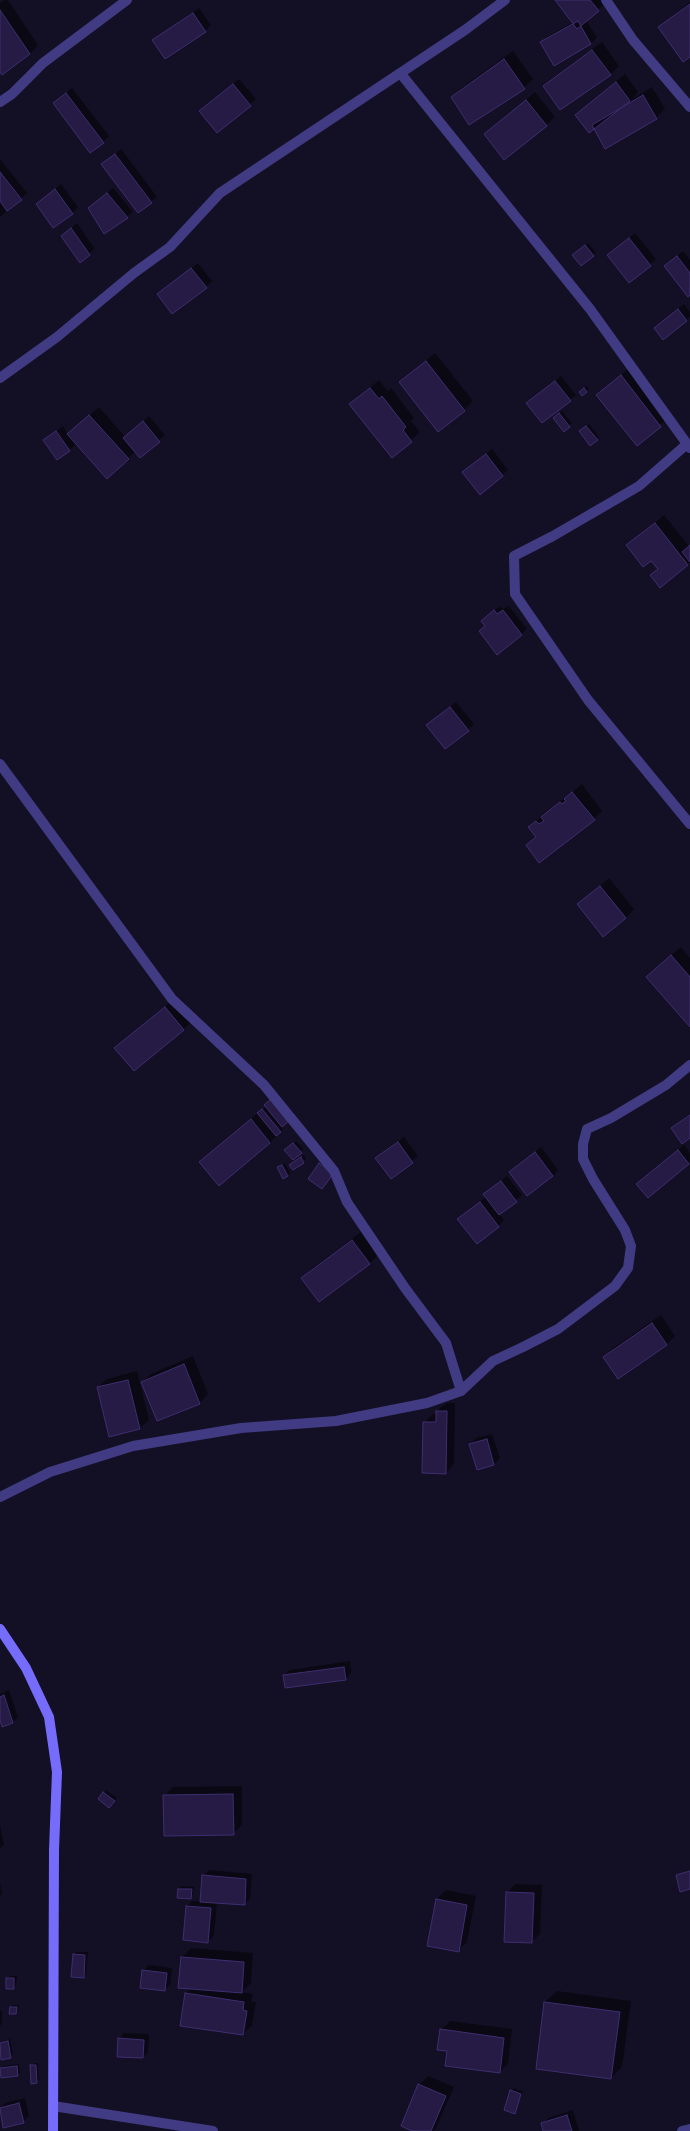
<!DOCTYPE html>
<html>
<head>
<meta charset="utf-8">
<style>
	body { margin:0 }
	canvas { display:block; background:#130f24 }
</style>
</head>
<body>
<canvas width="690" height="2131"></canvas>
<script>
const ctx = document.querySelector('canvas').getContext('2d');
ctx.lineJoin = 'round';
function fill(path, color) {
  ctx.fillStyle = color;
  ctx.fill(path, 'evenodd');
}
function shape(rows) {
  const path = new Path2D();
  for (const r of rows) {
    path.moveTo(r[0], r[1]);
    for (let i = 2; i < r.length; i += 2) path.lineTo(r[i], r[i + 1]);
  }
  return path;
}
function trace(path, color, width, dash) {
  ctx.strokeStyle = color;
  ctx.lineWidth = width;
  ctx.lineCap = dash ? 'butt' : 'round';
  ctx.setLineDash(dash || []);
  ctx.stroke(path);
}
fill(shape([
	[4,0,8,0,38,45,30,54,0,70,0,3],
	[556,0,606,0,607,2,586,20,597,38,591,43,554,64,542,43,547,37,573,22],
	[690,2,690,55,659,27],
	[199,8,211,25,205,31,153,40],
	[602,42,619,66,610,75,544,86,553,78],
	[513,51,533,79,524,88,469,124,452,97,461,88],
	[625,74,638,92,632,99,652,87,665,109,656,118,606,147,594,128,576,115],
	[239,79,256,99,217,132,206,106],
	[72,88,109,136,103,142,54,103],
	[535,92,555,117,546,125,485,134],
	[121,149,157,197,151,202,102,164],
	[0,159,27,193,0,217],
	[61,184,78,207,72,213,37,204],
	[113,188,133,212,104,232,95,203],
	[77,223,95,249,80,261,62,236],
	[635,233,656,259,629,282,614,250],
	[588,243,596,253,593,255,576,252],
	[683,251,690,260,690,293,671,261],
	[198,263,212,281,206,287,158,294],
	[684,304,690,312,690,317,663,338,655,328],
	[435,353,473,401,464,410,400,382],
	[630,367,669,417,637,445,598,395],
	[561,376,576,395,570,400,533,398],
	[379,380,388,391,391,388,414,418,411,421,420,432,392,457,351,404],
	[587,386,589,389,583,395,583,389],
	[99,407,125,437,149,416,165,435,140,457,136,451,107,477,72,438,75,445,69,450,45,440,63,426,68,435],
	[562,411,572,423,564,430,557,415],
	[589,424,599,437,597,439,583,429],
	[492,449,508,470,480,493,463,472],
	[664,515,689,546,690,545,690,562,660,586,651,575,658,568,651,559,628,545],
	[500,606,503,609,509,606,527,629,521,635,480,631,486,625,488,615],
	[456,702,474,724,468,730,433,720],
	[582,784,602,811,594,819,527,846,536,836,529,827],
	[609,878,634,909,626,918,578,904],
	[681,947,690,958,690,1026,656,968],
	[174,999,192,1021,183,1030,116,1048],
	[266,1106,288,1121,281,1127,283,1129,270,1143,200,1162],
	[690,1114,690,1137,672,1128,678,1123],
	[404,1137,418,1156,391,1178,376,1158],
	[296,1141,303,1149,293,1159,286,1151],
	[684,1145,690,1153,690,1161,688,1163,643,1178],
	[541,1147,558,1170,553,1176,510,1172],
	[304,1155,306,1159,293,1169,293,1162],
	[326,1158,338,1168,322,1188,310,1178],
	[285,1163,290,1173,288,1176,278,1168],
	[507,1176,522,1195,499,1214,504,1220,498,1226,464,1214,486,1197,485,1194],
	[361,1232,378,1255,369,1264,302,1278,311,1269],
	[661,1315,675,1336,667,1344,619,1377,604,1357,613,1348],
	[193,1356,208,1394,200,1403,157,1420,142,1382,151,1374],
	[137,1371,149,1420,140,1428,110,1435,98,1387,107,1379],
	[446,1403,455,1403,454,1464,446,1473,424,1423,433,1414,437,1414,437,1411],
	[492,1434,500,1458,494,1464,477,1469,470,1444,476,1438],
	[350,1661,351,1673,346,1679,284,1675,290,1670],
	[9,1690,18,1717,12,1723,0,1717,0,1694],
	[242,1786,242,1825,233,1834,164,1796,173,1787],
	[106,1790,117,1798,112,1804,104,1793],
	[0,1824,4,1845,0,1849],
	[209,1870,252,1874,250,1899,244,1904,217,1902,214,1936,208,1942,187,1906,192,1901,201,1901,203,1876],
	[690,1870,690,1888,677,1876],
	[0,1882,2,1894,0,1896],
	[515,1884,542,1885,540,1934,531,1942,507,1893],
	[181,1886,194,1887,193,1895,190,1898,178,1897,179,1889],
	[446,1890,476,1896,467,1942,458,1951,437,1899],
	[191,1948,253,1953,251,1983,242,1992,253,1994,251,2002,256,2002,252,2025,243,2034,181,2025,186,1993,191,1988,179,1987,182,1957],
	[76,1952,88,1952,86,1974,83,1977,74,1954],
	[149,1965,172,1968,170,1985,164,1990,143,1971],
	[10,1976,17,1976,16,1986,14,1988,7,1978],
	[557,1991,631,2001,622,2067,611,2078,545,2002],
	[13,2005,19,2005,18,2011,16,2013,11,2007],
	[0,2011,2,2011,2,2024,0,2026],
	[450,2021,512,2029,508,2064,499,2072,448,2050,441,2030],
	[124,2033,149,2034,148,2052,143,2057,119,2039],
	[10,2039,13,2054,11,2057,2,2059,0,2042],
	[34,2063,38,2063,39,2080,36,2082,31,2066],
	[19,2064,20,2073,18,2075,1,2068,3,2066],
	[428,2076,454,2087,436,2128,433,2131,415,2131,419,2085],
	[514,2088,523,2092,514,2113,511,2091],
	[25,2098,29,2116,23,2122,3,2126,0,2108,5,2103],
	[573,2110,579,2131,544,2131,542,2124,548,2118]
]), '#0007');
const building = shape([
	[555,0,590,0,599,11,577,29,555,0],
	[690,4,690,57,683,62,658,27,690,4],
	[0,10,30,54,2,75,0,72,0,10],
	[193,13,206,32,165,59,152,40,193,13],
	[578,21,591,44,554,66,540,42,578,21],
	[592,50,611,75,560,110,543,86,592,50],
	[504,59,525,89,469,125,451,97,504,59],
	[616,82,630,101,589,133,575,115,616,82],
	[233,84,251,106,217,133,199,111,233,84],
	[66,93,104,143,90,153,53,103,66,93],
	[643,95,657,119,605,149,592,125,643,95],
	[526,100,547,126,504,160,484,134,526,100],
	[115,154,152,203,138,213,101,164,115,154],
	[0,172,22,200,7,211,0,201,0,172],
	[55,189,73,214,53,228,36,204,55,189],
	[107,193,128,218,104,234,88,208,107,193],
	[71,228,90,255,80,263,61,236,71,228],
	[629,238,651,266,629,283,607,255,629,238],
	[585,245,594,256,581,266,572,255,585,245],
	[677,256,690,273,690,295,688,297,664,266,677,256],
	[191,268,207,288,172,314,157,294,191,268],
	[678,309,687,321,663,340,654,328,678,309],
	[426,361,465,411,438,432,399,382,426,361],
	[621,375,661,427,637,446,596,395,621,375],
	[555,381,571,401,542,423,526,403,555,381],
	[370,388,379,399,382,396,406,427,403,430,412,442,392,458,349,404,370,388],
	[584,388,587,392,582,396,579,392,584,388],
	[559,413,570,427,564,432,553,418,559,413],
	[89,415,129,459,107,479,67,434,89,415],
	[143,421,160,442,140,458,123,438,143,421],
	[586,426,598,440,590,446,579,431,586,426],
	[56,431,70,451,57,460,43,440,56,431],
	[486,454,503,476,480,495,462,472,486,454],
	[655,523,688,565,660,588,650,575,658,569,651,561,643,567,626,545,655,523],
	[690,545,690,562,682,552,690,545],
	[494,610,497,614,503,610,522,635,497,655,479,631,485,626,481,621,494,610],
	[450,707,469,731,445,749,426,725,450,707],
	[572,792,595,820,539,863,526,845,536,837,528,827,536,821,539,824,544,821,541,817,560,802,562,804,566,801,564,799,572,792],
	[600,886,626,918,603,937,577,904,600,886],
	[671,955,690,977,690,1027,646,977,671,955],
	[165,1007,184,1030,134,1071,114,1048,165,1007],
	[271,1099,289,1121,282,1127,264,1105,271,1099],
	[262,1109,281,1132,276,1136,257,1113,262,1109],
	[690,1115,690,1138,682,1144,671,1128,690,1115],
	[251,1119,270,1143,219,1186,199,1162,251,1119],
	[398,1142,413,1163,391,1179,375,1158,398,1142],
	[293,1143,302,1153,293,1160,284,1150,293,1143],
	[678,1150,689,1164,648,1198,636,1184,678,1150],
	[535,1152,553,1176,527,1196,509,1172,535,1152],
	[301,1157,304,1163,293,1170,289,1165,301,1157],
	[319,1163,333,1174,322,1189,308,1179,319,1163],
	[282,1165,288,1176,283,1179,277,1167,282,1165],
	[501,1181,517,1202,499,1215,483,1194,501,1181],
	[480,1202,499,1227,477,1244,457,1219,480,1202],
	[352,1240,370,1264,319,1302,301,1278,352,1240],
	[652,1323,667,1345,618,1379,603,1357,652,1323],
	[184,1364,200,1404,157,1421,141,1382,184,1364],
	[128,1380,140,1429,109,1437,97,1387,128,1380],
	[436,1411,447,1411,446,1474,422,1473,423,1422,436,1422,436,1411],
	[487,1439,494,1465,477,1470,469,1444,487,1439],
	[344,1667,346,1680,285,1688,283,1675,344,1667],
	[4,1695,13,1723,2,1727,0,1720,0,1697,4,1695],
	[103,1792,115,1801,109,1808,98,1799,103,1792],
	[233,1794,234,1835,164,1836,163,1795,233,1794],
	[690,1871,690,1889,680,1892,676,1875,690,1871],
	[202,1875,246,1879,245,1905,200,1902,202,1875],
	[178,1889,192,1889,191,1899,177,1898,178,1889],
	[506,1892,534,1893,532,1943,504,1942,506,1892],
	[436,1899,467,1905,459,1952,427,1946,436,1899],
	[186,1906,211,1908,208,1943,183,1940,186,1906],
	[73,1954,85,1955,84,1978,71,1977,73,1954],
	[181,1957,244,1962,242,1993,178,1988,181,1957],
	[142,1970,167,1973,165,1991,140,1988,142,1970],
	[6,1978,14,1978,14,1989,6,1989,6,1978],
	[185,1993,244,2002,243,2010,247,2011,243,2035,180,2026,185,1993],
	[544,2002,620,2012,611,2079,536,2069,544,2002],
	[10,2007,17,2007,16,2014,9,2014,10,2007],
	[440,2029,504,2038,500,2073,445,2066,447,2051,437,2050,440,2029],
	[118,2038,144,2040,143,2058,117,2057,118,2038],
	[8,2041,11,2058,1,2060,0,2043,8,2041],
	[30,2065,36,2065,37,2083,31,2084,30,2065],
	[17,2066,18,2076,1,2078,0,2068,17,2066],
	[418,2084,446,2096,431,2131,412,2131,401,2126,418,2084],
	[510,2090,521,2094,515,2114,504,2110,510,2090],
	[19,2103,24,2123,3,2128,0,2108,19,2103],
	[567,2115,572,2131,543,2131,541,2123,567,2115]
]);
fill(building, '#251b45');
trace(building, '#3e2e70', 1);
trace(shape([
	[606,0,633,40,690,107],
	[401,74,590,309,690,448],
	[0,102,12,94,43,63,127,0],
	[0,378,57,337,134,273,170,247,220,193,465,30,505,0],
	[687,444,639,486,553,536,514,556,515,594,588,700,690,824],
	[0,764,172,999,264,1085,334,1171,347,1202,405,1288,446,1343,461,1391],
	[0,1497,50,1472,133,1446,241,1428,336,1421,427,1403,461,1391,493,1361,523,1347,558,1329,615,1286,628,1268,631,1246,625,1230,593,1179,583,1159,583,1144,587,1129,611,1118,666,1085,690,1065],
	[53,2106,213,2131],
	[682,2131,690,2129]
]), '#403b82', 10);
trace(shape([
	[0,1629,26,1668,49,1717,57,1772,54,1850,53,2131]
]), '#756cfc', 10);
</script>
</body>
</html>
